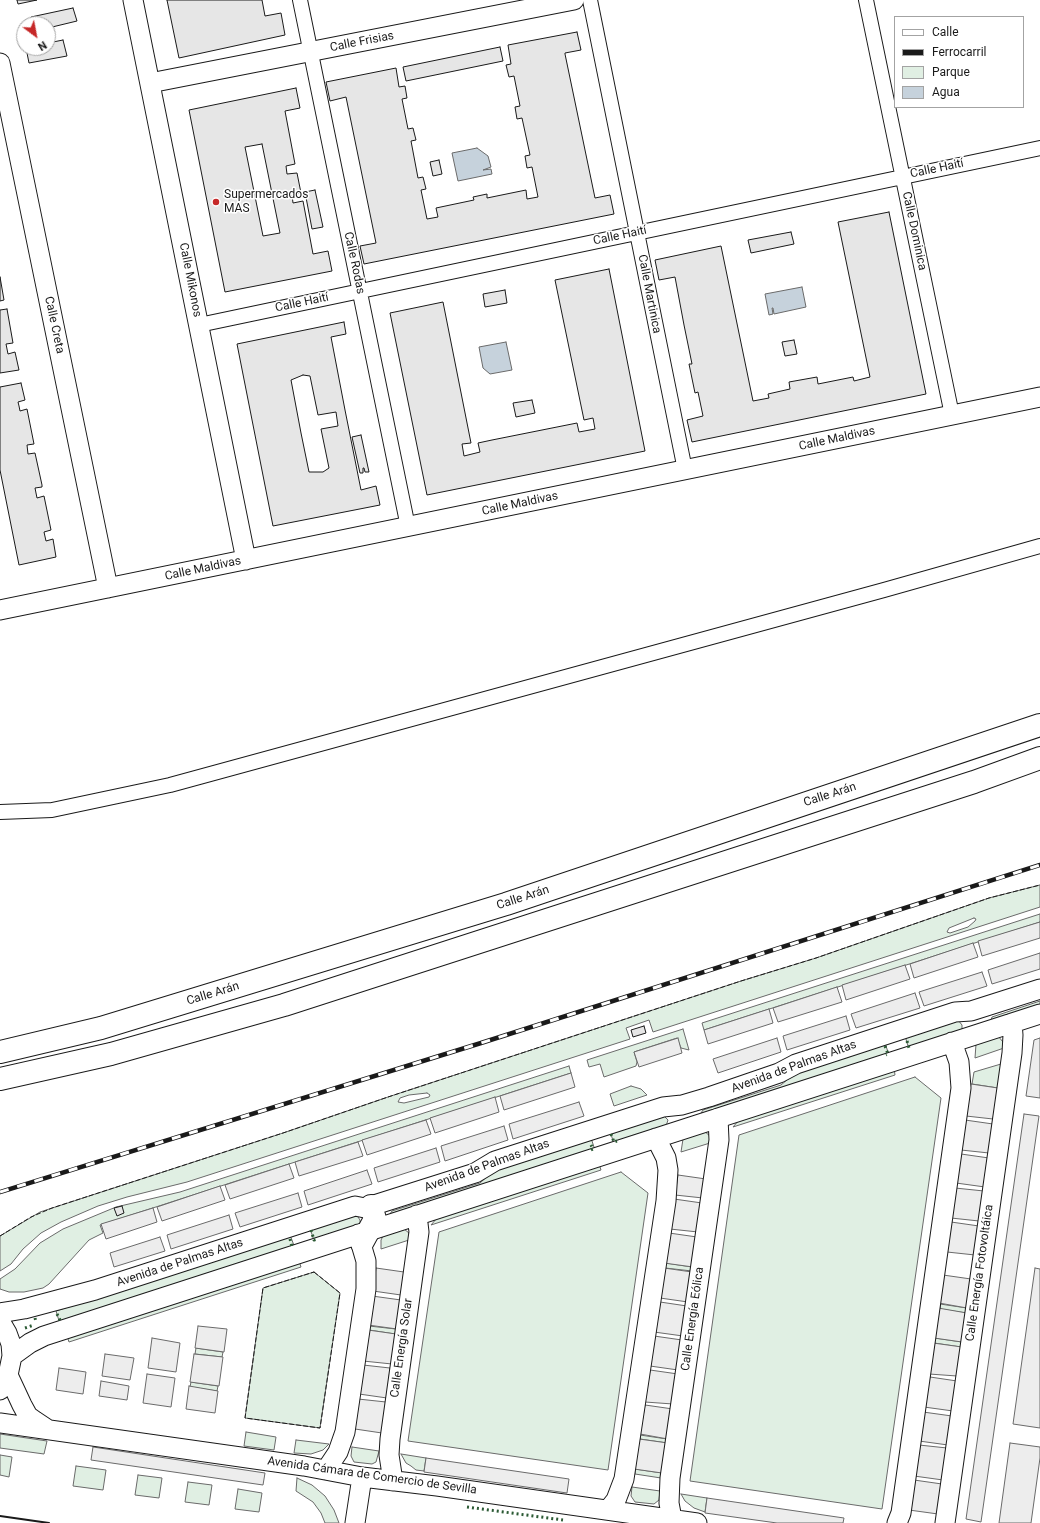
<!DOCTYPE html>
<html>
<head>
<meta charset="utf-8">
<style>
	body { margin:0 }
	#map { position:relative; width:1040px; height:1523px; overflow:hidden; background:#fff; font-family:Roboto,sans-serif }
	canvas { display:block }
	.legend { position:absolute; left:894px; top:16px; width:130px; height:92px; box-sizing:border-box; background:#fff; border:1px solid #a3a3a3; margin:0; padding:5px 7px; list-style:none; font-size:12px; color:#1a1a1a }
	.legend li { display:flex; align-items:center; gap:8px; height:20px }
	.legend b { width:20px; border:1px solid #a3a3a3 }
	.north { position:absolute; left:16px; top:16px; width:40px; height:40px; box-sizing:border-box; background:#fff; border:1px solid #a3a3a3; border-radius:50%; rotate:148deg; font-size:11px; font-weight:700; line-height:16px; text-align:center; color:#1a1a1a }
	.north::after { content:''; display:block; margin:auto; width:14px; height:18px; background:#c62828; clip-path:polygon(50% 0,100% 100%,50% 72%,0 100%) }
</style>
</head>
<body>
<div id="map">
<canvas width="1040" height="1523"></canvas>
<ul class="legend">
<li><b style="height:5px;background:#fff"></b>Calle</li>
<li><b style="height:5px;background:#1a1a1a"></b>Ferrocarril</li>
<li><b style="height:11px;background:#e0efe3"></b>Parque</li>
<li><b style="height:11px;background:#c6d2dc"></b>Agua</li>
</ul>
<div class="north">N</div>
</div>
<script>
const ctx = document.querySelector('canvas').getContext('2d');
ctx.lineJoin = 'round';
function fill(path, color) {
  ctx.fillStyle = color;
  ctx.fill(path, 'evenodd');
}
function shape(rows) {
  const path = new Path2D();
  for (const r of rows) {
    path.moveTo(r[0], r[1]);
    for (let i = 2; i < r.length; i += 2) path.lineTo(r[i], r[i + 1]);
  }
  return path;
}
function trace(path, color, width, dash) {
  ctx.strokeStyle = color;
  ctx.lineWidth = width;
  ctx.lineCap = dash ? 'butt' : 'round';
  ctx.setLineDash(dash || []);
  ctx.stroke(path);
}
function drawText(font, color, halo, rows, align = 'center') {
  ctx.font = font + ' Roboto,sans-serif';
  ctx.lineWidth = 3;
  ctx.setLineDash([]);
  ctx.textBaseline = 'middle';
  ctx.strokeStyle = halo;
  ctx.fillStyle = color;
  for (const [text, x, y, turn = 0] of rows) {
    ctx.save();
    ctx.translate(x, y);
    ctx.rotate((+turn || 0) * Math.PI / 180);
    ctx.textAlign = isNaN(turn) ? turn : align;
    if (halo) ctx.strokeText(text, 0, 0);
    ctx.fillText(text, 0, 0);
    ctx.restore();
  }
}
const green = shape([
	[1040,885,1040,907,653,1032,649,1020,626,1028,630,1039,187,1182,127,1197,98,1206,61,1222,41,1233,23,1249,11,1264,0,1271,0,1236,40,1212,283,1133,388,1097,741,981,816,958,989,898,1040,885],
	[974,918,976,919,975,921,968,927,950,933,947,932,949,928,974,918],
	[427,1093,430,1095,429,1097,404,1103,398,1102,400,1098,409,1095,427,1093],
	[1040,914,1040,922,704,1030,702,1023,1040,914],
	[1040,1001,1040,1006,992,1021,991,1020,992,1017,1040,1001],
	[958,1020,962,1025,962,1030,909,1049,905,1036,958,1020],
	[683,1029,689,1050,681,1048,677,1038,634,1052,637,1062,636,1066,604,1077,600,1064,589,1067,587,1060,683,1029],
	[998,1036,1003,1042,1004,1048,975,1058,976,1044,998,1036],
	[885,1043,889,1055,703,1115,701,1113,703,1110,781,1085,794,1074,885,1043],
	[1001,1064,998,1088,972,1084,974,1072,1001,1064],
	[569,1066,571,1073,100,1225,103,1233,89,1240,49,1284,43,1288,24,1292,9,1292,0,1289,0,1279,15,1269,40,1243,63,1229,116,1207,180,1192,569,1066],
	[894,1068,895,1075,733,1127,739,1120,894,1068],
	[915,1077,941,1098,882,1509,690,1481,739,1135,915,1077],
	[631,1086,641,1089,647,1095,614,1106,610,1094,631,1086],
	[663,1115,668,1120,666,1126,614,1144,610,1131,663,1115],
	[704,1131,710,1136,710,1143,681,1152,683,1139,704,1131],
	[591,1138,595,1150,390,1214,392,1211,480,1183,492,1172,591,1138],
	[599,1164,601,1170,431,1225,437,1218,599,1164],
	[621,1172,648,1193,608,1470,408,1441,439,1232,621,1172],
	[356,1214,360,1220,360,1224,314,1241,310,1228,356,1214],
	[404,1229,409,1233,409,1240,381,1249,381,1240,383,1236,404,1229],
	[290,1235,295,1248,60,1324,56,1311,290,1235],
	[299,1261,301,1267,69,1342,67,1336,299,1261],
	[666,1263,692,1267,692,1271,665,1268,666,1263],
	[314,1272,340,1293,320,1428,245,1418,263,1288,314,1272],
	[940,1304,967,1308,966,1313,940,1309,940,1304],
	[369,1326,396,1329,395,1334,369,1330,369,1326],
	[935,1338,962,1342,961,1347,934,1343,935,1338],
	[196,1348,223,1352,222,1357,195,1354,196,1348],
	[191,1382,218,1386,217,1391,190,1387,191,1382],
	[246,1432,276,1437,274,1450,244,1446,246,1432],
	[0,1434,47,1441,44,1454,0,1448,0,1434],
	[640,1435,667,1439,667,1443,640,1439,640,1435],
	[296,1440,329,1444,323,1450,311,1454,294,1453,296,1440],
	[352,1447,379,1451,376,1462,372,1464,354,1462,351,1456,352,1447],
	[401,1454,426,1458,424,1471,416,1470,411,1466,406,1463,401,1454],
	[0,1455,12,1457,9,1477,0,1475,0,1455],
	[76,1466,106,1470,103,1490,73,1486,76,1466],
	[635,1469,662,1473,661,1478,635,1474,635,1469],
	[138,1475,162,1478,159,1498,135,1495,138,1475],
	[297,1478,312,1485,325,1496,334,1510,339,1523,325,1523,321,1513,313,1502,296,1491,297,1478],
	[188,1482,212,1485,209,1505,185,1502,188,1482],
	[632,1487,660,1491,659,1500,654,1504,635,1502,631,1496,632,1487],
	[238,1489,262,1493,259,1512,235,1509,238,1489],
	[681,1494,707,1498,705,1512,694,1508,685,1501,681,1494]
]);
fill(green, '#e0efe3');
trace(green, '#6a6a6a', 1);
const parking = shape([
	[1040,922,1040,938,982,956,978,941,1040,922],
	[973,943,978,957,914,978,910,964,973,943],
	[1040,953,1040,969,992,984,988,970,1040,953],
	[905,965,910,979,846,1000,842,985,905,965],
	[982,972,987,986,924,1006,919,992,982,972],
	[837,987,842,1002,778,1022,773,1008,837,987],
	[915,993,920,1008,856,1028,851,1014,915,993],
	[769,1009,773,1023,708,1044,704,1030,769,1009],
	[846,1016,850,1030,787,1050,783,1036,846,1016],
	[678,1038,682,1053,639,1067,634,1052,678,1038],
	[777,1038,781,1052,718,1073,713,1059,777,1038],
	[1040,1038,1040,1098,1026,1096,1034,1040,1040,1038],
	[571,1073,575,1087,504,1110,500,1096,571,1073],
	[971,1084,998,1088,993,1119,966,1116,971,1084],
	[495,1097,499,1112,435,1133,430,1118,495,1097],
	[579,1102,584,1116,513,1139,509,1124,579,1102],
	[1024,1114,1039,1116,981,1522,966,1519,1024,1114],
	[426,1120,431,1134,367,1155,362,1140,426,1120],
	[965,1120,993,1124,989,1153,961,1150,965,1120],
	[504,1126,508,1140,445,1161,441,1146,504,1126],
	[358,1142,363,1156,299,1176,295,1162,358,1142],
	[436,1148,440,1162,378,1182,374,1168,436,1148],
	[961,1154,989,1158,985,1187,956,1183,961,1154],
	[289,1164,294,1178,230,1199,225,1185,289,1164],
	[367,1170,372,1184,308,1205,304,1191,367,1170],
	[678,1175,706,1179,703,1198,675,1195,678,1175],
	[220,1186,225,1200,162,1221,157,1207,220,1186],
	[955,1188,984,1191,979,1221,951,1218,955,1188],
	[298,1193,302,1207,240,1227,235,1213,298,1193],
	[674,1199,702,1203,698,1232,670,1229,674,1199],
	[153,1208,157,1222,106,1239,101,1224,153,1208],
	[229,1215,233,1229,171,1249,167,1235,229,1215],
	[951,1222,979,1226,975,1255,947,1252,951,1222],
	[669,1233,697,1237,693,1267,664,1263,669,1233],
	[160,1237,165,1251,114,1267,110,1253,160,1237],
	[376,1268,404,1272,401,1295,373,1291,376,1268],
	[664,1268,692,1272,688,1302,660,1298,664,1268],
	[1035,1268,1040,1269,1040,1428,1013,1424,1035,1268],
	[943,1275,971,1279,967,1308,939,1303,943,1275],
	[372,1296,401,1300,397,1329,368,1325,372,1296],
	[660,1302,687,1306,683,1336,654,1332,660,1302],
	[938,1308,967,1313,962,1342,934,1338,938,1308],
	[198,1326,227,1329,224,1352,195,1348,198,1326],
	[368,1330,396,1334,392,1364,363,1361,368,1330],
	[654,1336,682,1340,678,1370,650,1366,654,1336],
	[152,1338,180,1343,176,1372,148,1368,152,1338],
	[933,1343,962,1347,957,1376,929,1374,933,1343],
	[105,1354,134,1358,130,1380,102,1376,105,1354],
	[194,1354,223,1357,219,1386,190,1382,194,1354],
	[363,1365,390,1368,387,1398,359,1394,363,1365],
	[59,1368,86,1372,83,1394,56,1390,59,1368],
	[650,1370,678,1374,673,1404,645,1402,650,1370],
	[147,1374,175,1378,171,1407,143,1403,147,1374],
	[930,1377,957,1381,953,1411,924,1407,930,1377],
	[101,1381,129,1386,127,1400,99,1396,101,1381],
	[189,1386,218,1391,215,1413,186,1409,189,1386],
	[358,1399,386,1402,382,1433,355,1429,358,1399],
	[645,1405,673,1409,668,1439,640,1434,645,1405],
	[923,1412,952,1416,948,1445,919,1441,923,1412],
	[639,1439,668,1443,662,1473,634,1469,639,1439],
	[1010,1443,1040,1447,1040,1458,1031,1523,999,1523,1010,1443],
	[919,1445,947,1448,943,1480,914,1476,919,1445],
	[93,1447,265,1473,263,1485,91,1460,93,1447],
	[426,1458,569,1479,567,1493,424,1472,426,1458],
	[914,1480,942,1484,938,1514,909,1510,914,1480],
	[707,1498,844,1518,843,1523,777,1523,705,1513,707,1498]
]);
fill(parking, '#ededed');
trace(parking, '#6a6a6a', 1);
const water = shape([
	[477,148,488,156,491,167,483,170,491,169,492,174,458,181,452,153,477,148],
	[802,287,806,307,774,314,773,308,772,308,773,314,769,315,765,294,802,287],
	[506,342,512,370,490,374,483,368,479,347,506,342]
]);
fill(water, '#c6d2dc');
trace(water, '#6a6a6a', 1);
const building = shape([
	[17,0,37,0,18,4,17,0],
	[167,0,262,0,265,16,281,13,285,35,179,58,167,0],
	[73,8,77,21,48,28,48,24,33,24,31,17,73,8],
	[577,32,581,50,565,53,565,54,595,198,610,195,614,214,364,264,360,246,376,243,346,97,330,101,326,82,396,68,399,87,405,86,407,98,402,99,408,129,413,128,416,140,411,141,418,178,423,177,426,189,421,190,427,219,438,217,436,208,474,200,473,197,487,194,487,198,526,190,527,199,538,197,532,167,527,168,525,156,530,155,522,118,517,119,515,107,520,106,514,76,509,77,506,65,511,64,508,45,577,32],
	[63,40,67,56,29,63,26,48,48,48,48,43,63,40],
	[500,47,503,61,406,81,403,67,500,47],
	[296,88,300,108,285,111,295,164,286,166,287,174,297,173,301,193,292,195,293,203,303,201,313,254,328,251,332,271,225,292,189,110,296,88],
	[262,144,280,233,263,236,245,147,262,144],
	[439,160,442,174,433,176,430,162,439,160],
	[315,190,323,227,312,229,305,192,315,190],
	[889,212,926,394,692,442,687,420,703,416,698,392,695,393,689,364,692,364,684,325,675,277,659,280,655,260,721,246,753,401,769,398,768,394,790,389,789,382,817,377,818,384,853,377,854,381,870,377,838,222,889,212],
	[791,232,794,244,751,253,748,240,791,232],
	[609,269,645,451,427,495,390,313,443,302,471,443,462,444,464,456,480,452,478,443,492,440,577,423,579,432,595,429,593,418,584,420,555,280,609,269],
	[0,277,4,300,0,301,0,277],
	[505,290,507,303,485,307,483,294,505,290],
	[7,309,13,343,6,344,8,354,15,352,19,370,0,373,0,310,7,309],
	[344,322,346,334,331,337,345,410,361,490,376,486,380,505,273,526,237,344,344,322],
	[303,375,310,376,318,415,336,412,338,426,321,429,329,468,323,472,309,472,301,433,291,380,303,375],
	[794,340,797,354,785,356,782,342,794,340],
	[21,383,25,400,18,402,19,406,20,411,27,409,34,444,27,445,28,454,35,453,42,485,42,487,35,488,37,498,44,496,51,530,44,532,46,541,53,539,56,557,19,565,0,470,0,387,21,383],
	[532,400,535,413,516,417,513,403,532,400],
	[361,435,369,472,365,472,364,468,363,468,363,473,360,473,352,437,361,435],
	[644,1026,646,1033,633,1037,631,1030,644,1026],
	[122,1206,124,1213,117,1216,114,1208,122,1206]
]);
fill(building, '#e6e6e6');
trace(building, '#1a1a1a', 1);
const pedestrian = shape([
	[300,0,408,527],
	[590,0,685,470],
	[866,0,952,415],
	[199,325,1040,148],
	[0,812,52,810,170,785,884,590,1040,546]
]);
const minor = shape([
	[133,0,246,560],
	[0,63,108,588],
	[150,83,574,0],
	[0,610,1040,397],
	[0,1313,24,1309,95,1290,355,1206,365,1208,371,1206,475,1173,495,1161,663,1107,682,1105,709,1097,779,1073,796,1064,955,1012,971,1011,1040,989],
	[0,1321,7,1333,11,1344,12,1356,8,1375,0,1390],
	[12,1356,30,1343,44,1336,1040,1014],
	[8,1375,22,1405,28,1416,35,1421,47,1429],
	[0,1423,304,1466,362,1477,437,1486,697,1523],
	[326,1470,338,1452,345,1432,366,1289,366,1261,358,1234],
	[393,1481,389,1455,390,1439,419,1232,417,1215],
	[608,1510,616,1500,624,1479,666,1201,668,1170,666,1158,656,1138],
	[672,1519,669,1503,670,1478,719,1140,718,1118],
	[355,1523,362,1477],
	[897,1523,901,1513,961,1088,959,1062,952,1042],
	[945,1523,1012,1053,1013,1035,1012,1023]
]);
const tertiary = shape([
	[0,1052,101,1028,506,904,1040,725],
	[0,1079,111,1054,284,1005,974,782,1040,758]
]);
const secondary = shape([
	[362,1243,375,1219,371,1206]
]);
trace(pedestrian, '#1a1a1a', 16);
trace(minor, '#1a1a1a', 21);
trace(tertiary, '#1a1a1a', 24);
trace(secondary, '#1a1a1a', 24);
trace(pedestrian, '#fff', 14);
trace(minor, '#fff', 19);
trace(tertiary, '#fff', 22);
trace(secondary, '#fff', 22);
const rail = shape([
	[0,1192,481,1043,1040,865]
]);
trace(rail, '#1a1a1a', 4.5);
trace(rail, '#fff', 3, [9]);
trace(shape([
	[907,1041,909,1048,911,1047],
	[885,1046,888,1054,886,1055],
	[611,1134,614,1142,617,1141],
	[591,1150,593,1149,591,1145],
	[311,1230,314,1240,317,1239],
	[290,1239,292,1247,291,1247],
	[57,1314,61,1322],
	[35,1318,36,1322],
	[25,1328,34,1325],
	[467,1507,563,1520]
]), '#2b5a34', 3, [2, 3]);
trace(shape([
	[0,1236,31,1217,52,1208,283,1133,388,1097,741,981,816,958,989,898,1040,885],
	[314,1272,340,1293,320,1428,245,1418,263,1288,314,1272]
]), '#1a1a1a', 1, [5, 2]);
trace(shape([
	[0,1516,49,1523]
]), '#1a1a1a', 2);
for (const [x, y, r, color] of [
	[216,202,4,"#c62828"]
]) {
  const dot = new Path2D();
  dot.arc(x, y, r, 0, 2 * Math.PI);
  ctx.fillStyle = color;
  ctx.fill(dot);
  trace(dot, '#fff', 1.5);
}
drawText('12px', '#1a1a1a', '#fff', [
	["Calle Frisias",362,42,-11],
	["Calle Haití",937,169,-12],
	["Calle Dominica",914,231,78],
	["Calle Haití",620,236,-12],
	["Calle Rodas",354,263,78],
	["Calle Mikonos",190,280,79],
	["Calle Martinica",649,294,79],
	["Calle Haití",302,303,-12],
	["Calle Creta",54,325,78],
	["Calle Maldivas",837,439,-12],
	["Calle Maldivas",520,504,-12],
	["Calle Maldivas",203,569,-12],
	["Calle Arán",830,795,-18],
	["Calle Arán",523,898,-18],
	["Calle Arán",213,994,-17],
	["Avenida de Palmas Altas",794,1067,-20],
	["Avenida de Palmas Altas",487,1166,-20],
	["Avenida de Palmas Altas",180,1263,-18],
	["Calle Energía Fotovoltáica",980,1273,-82],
	["Calle Energía Eólica",693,1319,-82],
	["Calle Energía Solar",402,1348,-82],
	["Avenida Cámara de Comercio de Sevilla",372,1476,8]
]);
drawText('12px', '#1a1a1a', '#fff', [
	["Supermercados",224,195],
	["MAS",224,209]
], 'left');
</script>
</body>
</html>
